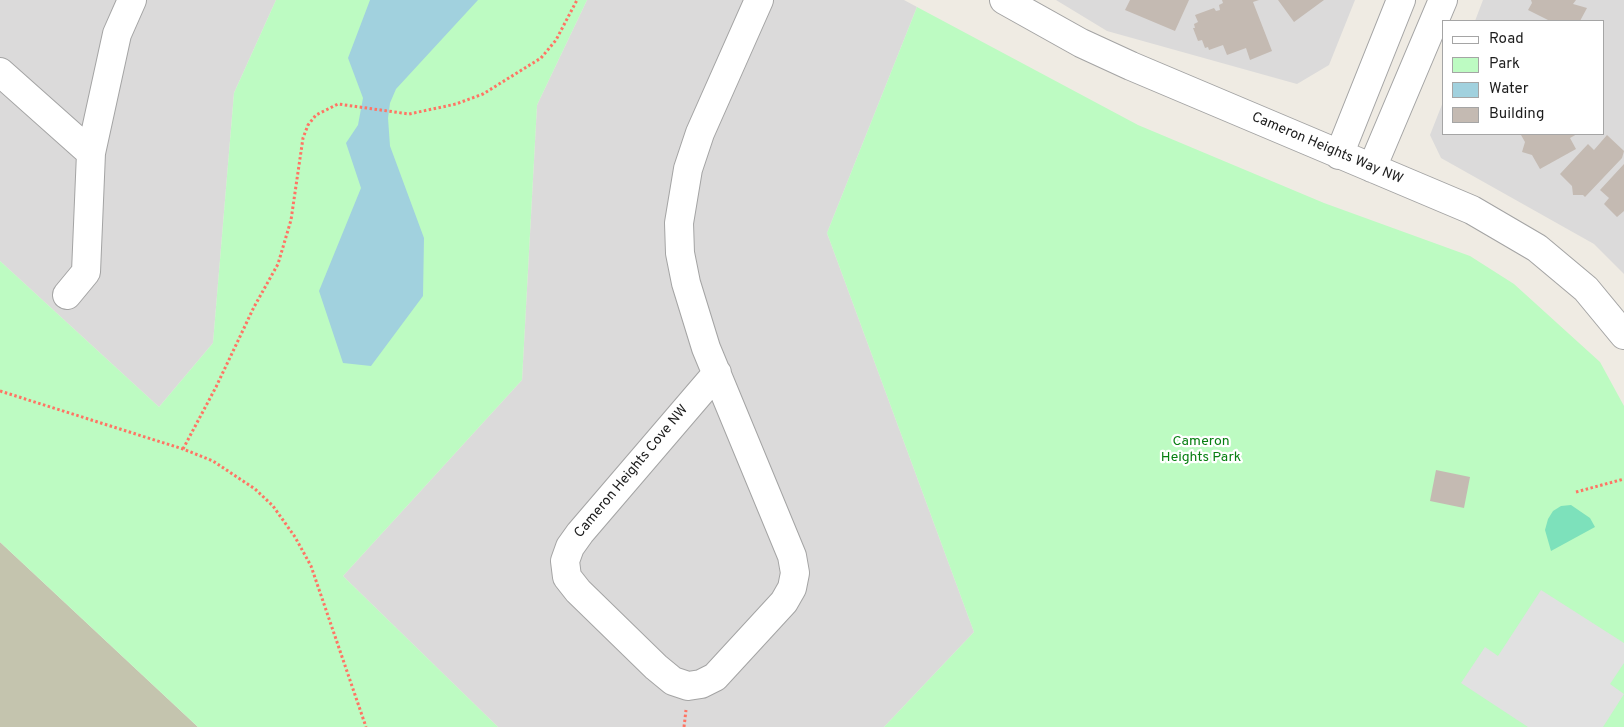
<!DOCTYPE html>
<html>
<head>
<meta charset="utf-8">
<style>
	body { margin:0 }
	#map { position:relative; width:1624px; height:727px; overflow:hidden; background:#efebe3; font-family:Overpass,sans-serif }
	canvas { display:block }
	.legend { position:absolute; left:1442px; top:20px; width:162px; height:115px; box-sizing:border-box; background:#fff; border:1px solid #a5a5a5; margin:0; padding:6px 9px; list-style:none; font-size:15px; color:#1d1d1d }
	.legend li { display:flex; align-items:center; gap:10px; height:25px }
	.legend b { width:25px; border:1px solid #a5a5a5 }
</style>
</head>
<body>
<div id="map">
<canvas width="1624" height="727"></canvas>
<ul class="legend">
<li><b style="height:6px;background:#fff"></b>Road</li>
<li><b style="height:14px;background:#bdfbc2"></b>Park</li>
<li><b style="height:14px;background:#a1d1de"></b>Water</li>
<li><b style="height:14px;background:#c4bab2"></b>Building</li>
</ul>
</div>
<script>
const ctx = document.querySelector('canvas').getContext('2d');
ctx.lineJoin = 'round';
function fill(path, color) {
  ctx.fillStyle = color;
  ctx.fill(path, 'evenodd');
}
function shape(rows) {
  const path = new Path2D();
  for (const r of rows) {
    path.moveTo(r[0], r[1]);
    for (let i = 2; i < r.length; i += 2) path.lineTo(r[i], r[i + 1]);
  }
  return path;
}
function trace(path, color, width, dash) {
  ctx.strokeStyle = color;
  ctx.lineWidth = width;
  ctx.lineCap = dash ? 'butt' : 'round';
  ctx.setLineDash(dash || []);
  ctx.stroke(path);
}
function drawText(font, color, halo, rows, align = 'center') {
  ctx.font = font + ' Overpass,sans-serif';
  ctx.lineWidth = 4.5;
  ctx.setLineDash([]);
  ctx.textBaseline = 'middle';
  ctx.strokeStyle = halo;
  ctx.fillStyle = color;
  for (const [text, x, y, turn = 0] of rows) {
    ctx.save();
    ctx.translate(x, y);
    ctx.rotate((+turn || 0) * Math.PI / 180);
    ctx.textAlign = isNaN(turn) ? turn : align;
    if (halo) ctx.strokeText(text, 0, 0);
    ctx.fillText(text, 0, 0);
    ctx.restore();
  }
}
fill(shape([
	[0,0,276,0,234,93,213,343,159,407,0,261],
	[587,0,904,0,917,7,827,233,974,632,884,727,498,727,343,576,522,380,537,105],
	[1056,0,1355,0,1329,65,1297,84,1107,31],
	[1483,0,1624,0,1624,274,1594,244,1441,158,1430,135,1443,102,1443,134,1603,134,1603,21,1475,21]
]), '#dbdada');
fill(shape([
	[0,542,198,727,0,727]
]), '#c4c4ae');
fill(shape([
	[276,0,587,0,537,105,522,380,343,576,498,727,198,727,0,542,0,261,159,407,213,343,234,93],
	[917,7,1138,125,1324,203,1470,256,1514,284,1600,362,1624,406,1624,727,884,727,974,632,827,233]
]), '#bdfbc2');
fill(shape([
	[1571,505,1590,518,1595,527,1551,551,1545,530,1548,519,1553,511,1561,506]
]), '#7de1bb');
fill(shape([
	[1541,590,1624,643,1624,663,1610,684,1624,694,1603,727,1528,727,1461,683,1485,647,1498,656]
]), '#e1e1e1');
fill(shape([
	[370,0,478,0,396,89,390,103,388,118,390,146,424,238,423,296,371,366,343,363,319,291,361,188,346,143,358,125,363,98,348,58]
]), '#a1d1de');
fill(shape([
	[1130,0,1189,0,1175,31,1125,10],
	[1222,0,1259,0,1253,2,1272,51,1250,60,1246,48,1227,55,1223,45,1209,50,1208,47,1205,48,1202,40,1198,41,1193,28,1195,28,1194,24,1198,22,1195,15,1214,8,1216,11,1220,10,1219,5,1223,3],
	[1278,0,1324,0,1294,22],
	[1531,0,1576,0,1573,4,1587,8,1580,21,1550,21,1528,10,1532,3],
	[1523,134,1577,134,1570,138,1576,149,1540,169,1532,155,1522,152,1525,142,1521,135],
	[1607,135,1624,151,1622,158,1585,197,1583,195,1573,195,1572,186,1560,174,1588,144,1594,150],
	[1624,164,1624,211,1617,217,1604,204,1609,198,1600,190],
	[1436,470,1470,477,1464,508,1430,501]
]), '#c4bab2');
const minor = shape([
	[1004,0,1081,43,1131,66,1472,210,1537,248,1586,289,1624,335],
	[0,72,91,153],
	[1339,155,1401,0],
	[1372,168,1443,0],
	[67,295,86,272,91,153,117,34,132,0],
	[717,373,580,533,570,547,565,561,567,577,578,591,656,667,673,681,688,686,701,684,715,677,784,602,792,588,795,573,792,556,706,348,686,283,680,253,679,223,688,169,700,133,759,0]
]);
trace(minor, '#a4a4a4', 30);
trace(shape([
	[0,391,183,449,213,461,255,489,273,506,295,537,311,566,366,727],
	[183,449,216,387,254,307,278,264,291,220,303,138,308,125,316,115,338,104,409,114,456,104,483,94,541,58,556,40,577,0],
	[1576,492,1624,479],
	[684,727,686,710]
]), '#ff7464', 3, [2.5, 2.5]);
trace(minor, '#fff', 28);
drawText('14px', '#1d1d1d', '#fff', [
	["Cameron Heights Way NW",1327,149,23],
	["Cameron Heights Cove NW",632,472,-50]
]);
drawText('14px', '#077f11', '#fff', [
	["Cameron",1201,442],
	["Heights Park",1201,458]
]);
</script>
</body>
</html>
